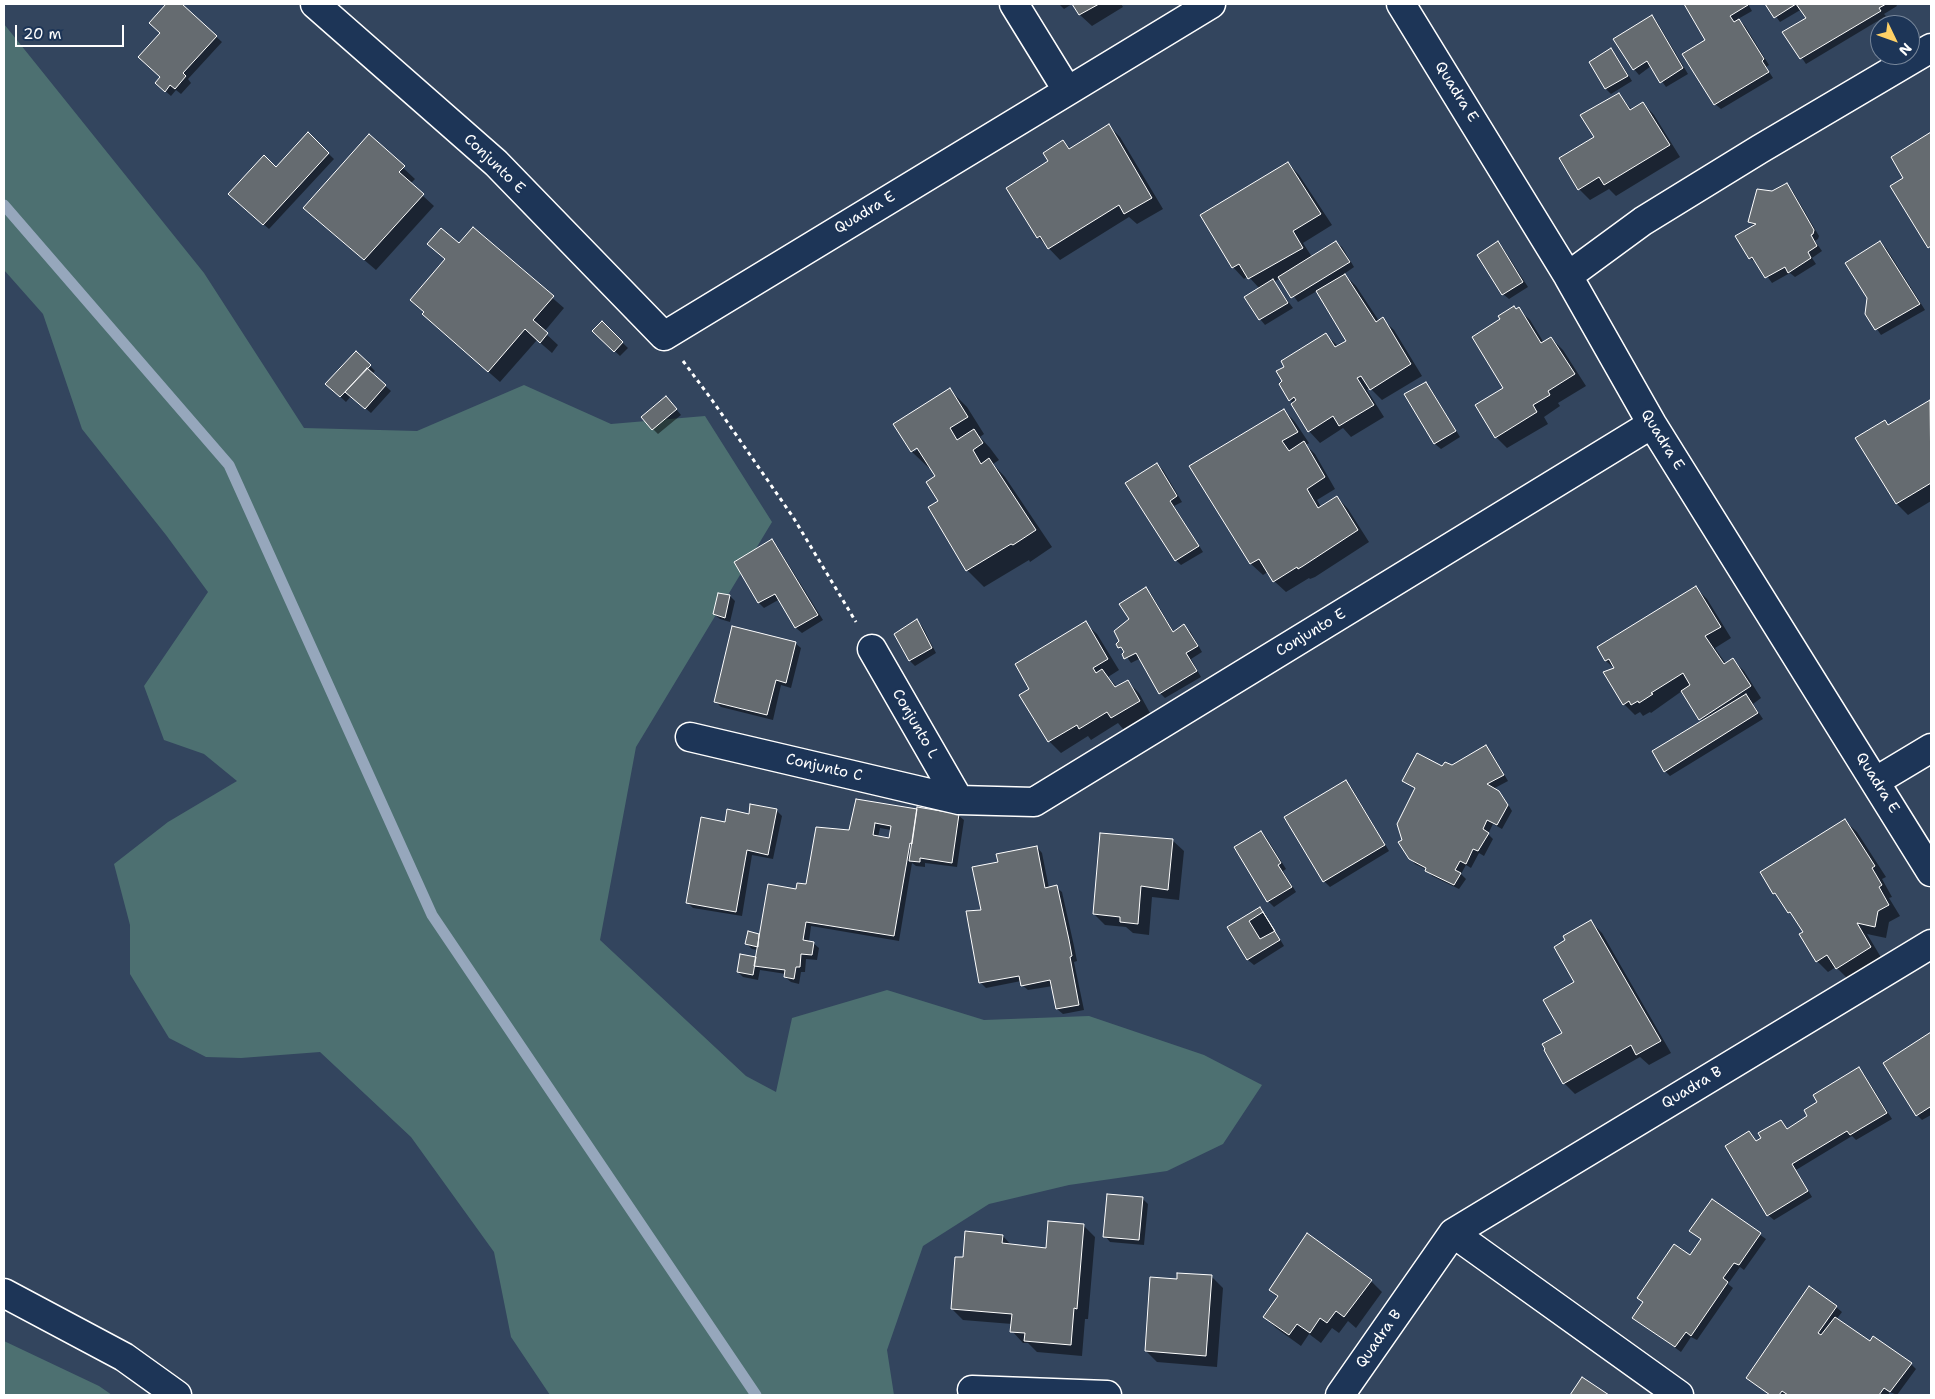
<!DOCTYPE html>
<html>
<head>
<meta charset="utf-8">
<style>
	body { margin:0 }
	#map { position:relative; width:1935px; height:1399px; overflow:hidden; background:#33455e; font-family:"Shantell Sans",sans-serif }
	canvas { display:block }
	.frame { position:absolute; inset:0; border:5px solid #fff; pointer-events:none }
	.north { position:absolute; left:1870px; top:15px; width:50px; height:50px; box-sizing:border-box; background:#1d3557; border:1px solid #77869a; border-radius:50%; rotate:132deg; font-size:14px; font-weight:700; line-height:20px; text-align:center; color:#fff }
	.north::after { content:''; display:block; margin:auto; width:18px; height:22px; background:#ffd166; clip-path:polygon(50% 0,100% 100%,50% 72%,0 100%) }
	.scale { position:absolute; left:15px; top:25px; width:109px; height:22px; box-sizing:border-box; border:2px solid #fff; border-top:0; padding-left:6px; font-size:15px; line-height:18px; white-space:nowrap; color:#fff; -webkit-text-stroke:4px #1d3557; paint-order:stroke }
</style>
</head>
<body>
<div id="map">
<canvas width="1935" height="1399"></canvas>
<div class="frame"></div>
<div class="north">N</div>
<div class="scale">20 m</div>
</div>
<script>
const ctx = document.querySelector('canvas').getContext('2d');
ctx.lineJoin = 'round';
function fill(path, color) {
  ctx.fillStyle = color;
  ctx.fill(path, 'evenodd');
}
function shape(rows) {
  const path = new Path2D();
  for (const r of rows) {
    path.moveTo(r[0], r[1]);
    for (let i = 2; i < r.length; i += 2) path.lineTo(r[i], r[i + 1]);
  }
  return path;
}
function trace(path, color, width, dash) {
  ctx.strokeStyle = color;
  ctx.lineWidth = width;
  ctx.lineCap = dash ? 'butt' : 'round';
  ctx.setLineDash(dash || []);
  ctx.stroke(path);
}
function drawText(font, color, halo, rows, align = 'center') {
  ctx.font = font + ' "Shantell Sans",sans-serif';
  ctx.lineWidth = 4.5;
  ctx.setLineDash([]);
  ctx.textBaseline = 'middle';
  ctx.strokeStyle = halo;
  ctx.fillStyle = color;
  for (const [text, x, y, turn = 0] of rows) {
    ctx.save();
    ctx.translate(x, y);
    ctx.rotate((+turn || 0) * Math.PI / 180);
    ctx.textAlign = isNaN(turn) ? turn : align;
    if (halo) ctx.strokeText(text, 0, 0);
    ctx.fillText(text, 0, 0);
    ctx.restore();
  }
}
fill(shape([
	[4,24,204,273,304,428,417,431,524,385,611,424,705,416,772,522,636,747,600,940,746,1076,776,1092,792,1018,887,990,984,1020,1089,1016,1204,1055,1262,1085,1223,1144,1167,1171,1069,1185,989,1204,923,1246,887,1350,894,1395,550,1395,511,1337,494,1252,411,1137,320,1052,241,1058,206,1057,169,1038,130,974,130,925,114,864,168,822,237,781,204,754,164,740,144,686,208,592,166,535,82,429,43,314,4,270],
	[4,1341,99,1386,112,1395,4,1395]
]), '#4d7071');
fill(shape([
	[169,4,180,4,222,42,188,79,191,83,181,94,176,90,171,96,156,83,161,78,162,33,151,23],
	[1059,4,1072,4,1064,9],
	[1074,4,1121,4,1123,7,1092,26,1080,15],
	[1686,4,1748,4,1752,11,1738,19,1745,26,1769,65,1766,67,1773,78,1721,109,1715,104,1707,40],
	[1767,4,1896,4,1897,6,1884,14,1886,16,1806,64,1784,32,1808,18,1802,9,1780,22],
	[1652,16,1657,22,1688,74,1666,87,1651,66,1639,75,1634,69],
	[1611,50,1616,55,1632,81,1611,94,1606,89,1590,62],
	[1618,94,1632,110,1643,103,1654,115,1680,157,1616,196,1609,189,1590,200,1579,189,1596,138],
	[1109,126,1120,137,1163,209,1137,224,1129,217,1060,260,1038,237,1050,162,1063,141,1071,149],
	[308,134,334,159,269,229,235,199,276,169],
	[1931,134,1931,250,1891,186,1905,178,1892,158],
	[369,136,415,179,410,184,434,206,376,270,316,219],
	[1288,163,1299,175,1332,225,1303,243,1312,257,1336,242,1342,247,1354,267,1344,274,1356,286,1379,321,1382,319,1394,330,1422,376,1382,400,1370,388,1367,390,1384,417,1351,437,1343,428,1320,443,1309,431,1281,384,1284,382,1286,367,1326,335,1338,346,1348,342,1317,291,1298,302,1280,278,1274,282,1293,308,1265,325,1260,319,1260,289,1248,276,1244,279,1233,267],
	[1786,185,1792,190,1819,236,1818,239,1815,241,1822,251,1812,258,1816,264,1795,277,1790,273,1772,283,1757,262,1756,263,1750,258,1754,226,1750,222],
	[473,229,564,308,544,332,558,345,552,353,537,340,500,382,435,325,446,260,429,244,459,245],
	[1498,243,1503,248,1528,287,1509,299,1503,294],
	[1880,243,1886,248,1925,310,1881,335,1866,313],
	[1518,309,1530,320,1544,343,1551,338,1563,350,1586,386,1558,403,1560,406,1544,417,1548,424,1507,448,1496,437],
	[602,323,628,348,620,356,594,331],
	[356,352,375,371,372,374,391,391,371,413,351,396,346,402,332,389],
	[1426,383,1431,389,1460,437,1441,449,1435,444,1406,395],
	[950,390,967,407,984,434,980,437,990,448,999,460,993,464,1005,477,1052,547,1030,562,1029,560,984,587,967,570,940,501,936,476,931,467,929,468,912,452,895,424],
	[923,445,914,452,914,448],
	[1930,401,1931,501,1908,515,1897,504,1857,439,1885,421,1889,426],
	[671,403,681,415,658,434,653,429],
	[1284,410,1295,422,1309,443,1306,445,1315,454,1335,489,1317,500,1321,507,1337,497,1348,509,1369,542,1315,577,1310,579,1309,578,1286,592,1274,581,1268,572,1263,575,1251,564,1191,466],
	[1157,464,1163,470,1182,502,1174,506,1203,552,1181,565,1176,560],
	[771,541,777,546,823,620,802,633,796,628,780,599,764,608,759,603,736,562],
	[1696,588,1707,599,1731,638,1715,648,1726,664,1733,660,1744,671,1761,698,1753,704,1763,719,1670,776,1665,771,1703,722,1682,691,1651,713,1650,712,1643,716,1640,712,1635,715,1624,704,1615,669,1606,661,1598,648],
	[1146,589,1151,594,1174,632,1184,626,1190,631,1202,652,1191,659,1201,677,1165,698,1160,693,1141,658,1131,663,1118,644],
	[730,596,735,601,730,622,720,619,714,614],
	[917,621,922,626,936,653,915,666,910,661,896,634],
	[1085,623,1097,634,1119,670,1108,677,1117,687,1128,682,1139,693,1150,713,1123,729,1118,723,1091,740,1088,736,1061,753,1049,741,1021,695,1030,689],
	[795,643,801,648,791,688,781,685,773,720,721,707,715,701],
	[1486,747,1491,752,1508,781,1493,789,1504,798,1512,811,1502,829,1493,824,1488,834,1493,839,1484,856,1479,853,1471,868,1466,865,1461,874,1466,879,1459,889,1432,876,1427,870,1415,864,1410,858,1403,840,1415,789,1404,781,1452,767],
	[1346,782,1351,787,1389,851,1330,887,1324,881,1286,818],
	[857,801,958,815,964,820,957,867,925,863,925,867,916,866,912,863,899,941,811,926,809,942,813,943,819,948,817,960,806,959,805,972,801,972,799,984,791,982,785,977,786,974,760,970,758,980,743,977,738,972,757,958,758,950,752,949,746,943,748,933,761,936,797,890,807,885,850,832],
	[880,828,891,830,890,840,878,837],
	[776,810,782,816,773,859,752,855,742,916,693,908,688,903,726,823,750,815],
	[1845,821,1857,832,1886,877,1882,879,1892,897,1889,898,1900,916,1889,922,1886,938,1867,934,1882,959,1848,979,1836,967,1828,972,1817,961,1798,921,1774,893],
	[1261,832,1266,837,1286,869,1283,871,1296,892,1274,907,1268,901,1236,848],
	[1172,840,1184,851,1179,900,1152,897,1149,935,1133,933,1126,927,1105,925,1094,914],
	[1037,847,1042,853,1049,888,1056,887,1062,892,1074,946,1077,961,1074,962,1084,1010,1063,1014,1057,1009,1053,986,1028,990,1022,985,1021,981,986,988,980,982,983,911,1000,863],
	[1260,908,1265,914,1284,946,1254,965,1248,960,1229,928],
	[1591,922,1602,933,1671,1053,1649,1065,1640,1057,1575,1094,1564,1083,1563,1033],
	[1931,1034,1931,1115,1922,1120,1917,1115,1884,1064],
	[1858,1068,1864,1074,1892,1119,1856,1140,1852,1136,1796,1170,1812,1197,1774,1220,1768,1215,1749,1132,1757,1142,1781,1121,1788,1129,1809,1116,1819,1102],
	[1142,1198,1148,1204,1144,1245,1110,1242,1105,1236],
	[1712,1201,1766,1239,1744,1270,1740,1267,1728,1284,1733,1288,1697,1340,1691,1337,1681,1352,1634,1318,1644,1303,1638,1298,1691,1256,1702,1240],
	[1083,1225,1095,1237,1088,1319,1085,1319,1082,1356,1037,1352,1028,1343,1023,1343,1012,1331,1012,1324,963,1320,952,1309,964,1258,1003,1236,1012,1246,1047,1250],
	[1211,1276,1223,1288,1217,1367,1157,1362,1146,1351,1178,1280],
	[1371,1281,1382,1292,1356,1328,1348,1321,1339,1333,1332,1328,1321,1343,1309,1334,1301,1346,1276,1328,1265,1317,1278,1298,1270,1289],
	[1836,1307,1842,1312,1836,1320,1870,1343,1911,1364,1916,1369,1897,1395,1890,1392,1888,1395,1770,1395,1747,1378]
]), '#0007');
trace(shape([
	[4,205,229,465,432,915,756,1395]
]), '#96a7bc', 11);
const building = shape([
	[166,4,182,4,217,36,183,73,186,76,175,89,170,85,165,92,155,83,160,77,138,57,160,33,149,23,166,4],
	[1072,4,1099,4,1079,15,1072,4],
	[1684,4,1747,4,1748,5,1730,16,1734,22,1739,19,1764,59,1762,61,1769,72,1714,105,1682,54,1705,40,1684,4],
	[1765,4,1796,4,1774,18,1765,4],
	[1796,4,1886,4,1879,8,1881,11,1800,59,1782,32,1806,18,1796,4],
	[1652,15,1683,68,1660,83,1647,61,1633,70,1613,39,1652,15],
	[1611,48,1628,76,1605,89,1589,62,1611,48],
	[1619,93,1630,110,1643,102,1670,145,1604,185,1599,177,1578,190,1559,158,1594,137,1580,115,1619,93],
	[1109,124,1152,198,1124,214,1119,205,1048,249,1040,236,1037,238,1006,188,1048,161,1043,153,1063,140,1069,149,1109,124],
	[308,132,329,153,263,225,228,194,264,155,276,167,308,132],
	[1931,132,1931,246,1928,248,1890,186,1903,178,1891,157,1931,132],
	[369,134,405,166,399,172,424,194,364,260,303,208,369,134],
	[1288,162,1321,214,1293,231,1303,248,1248,279,1239,264,1232,268,1200,215,1288,162],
	[1787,183,1814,230,1813,234,1811,235,1817,246,1808,252,1811,258,1788,273,1785,267,1765,278,1752,257,1749,259,1735,236,1756,224,1748,222,1757,189,1772,191,1787,183],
	[473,227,554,296,533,320,548,333,540,343,525,329,488,372,422,314,424,312,410,300,445,259,427,244,441,228,459,243,473,227],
	[1336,241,1350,262,1291,298,1278,277,1336,241],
	[1498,241,1523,282,1502,295,1477,255,1498,241],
	[1880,241,1920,304,1875,330,1865,314,1867,298,1845,263,1880,241],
	[1345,274,1376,322,1383,317,1411,364,1370,390,1361,376,1357,378,1374,405,1339,426,1333,416,1308,432,1291,404,1296,400,1294,397,1289,401,1279,384,1282,381,1276,371,1284,367,1281,361,1326,333,1335,347,1346,341,1316,291,1345,274],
	[1273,279,1288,303,1259,320,1244,297,1273,279],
	[1514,306,1516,309,1519,307,1541,343,1551,337,1575,374,1548,391,1550,395,1533,405,1537,412,1495,438,1475,405,1503,388,1472,337,1500,319,1498,316,1514,306],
	[602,321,623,342,614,352,592,331,602,321],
	[356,351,371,365,340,397,325,384,356,351],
	[367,368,386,385,365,409,345,392,367,368],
	[1426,382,1456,431,1434,444,1404,394,1426,382],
	[950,388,968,417,950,428,957,440,974,429,983,443,973,450,981,464,989,458,1036,530,1013,545,1011,544,966,571,928,507,938,501,926,482,935,476,917,448,911,452,893,424,950,388],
	[666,396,677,409,652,430,641,417,666,396],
	[1930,400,1931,483,1896,504,1855,438,1885,420,1888,425,1930,400],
	[1284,409,1298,432,1282,441,1289,451,1304,441,1325,477,1307,489,1318,508,1337,496,1358,530,1303,566,1298,569,1297,567,1273,582,1259,559,1250,564,1189,466,1284,409],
	[1157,463,1177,496,1170,501,1199,546,1175,561,1125,483,1157,463],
	[772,539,818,615,795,628,775,594,758,603,734,562,772,539],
	[1696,586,1721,627,1705,636,1724,664,1733,658,1751,686,1699,720,1681,691,1690,685,1683,673,1651,693,1653,694,1639,703,1638,701,1631,705,1629,701,1623,705,1603,672,1614,668,1609,659,1605,661,1597,647,1696,586],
	[1146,587,1173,632,1184,624,1198,646,1186,653,1197,671,1159,694,1136,653,1124,659,1122,654,1124,652,1121,647,1118,648,1116,644,1119,641,1114,631,1129,619,1119,604,1146,587],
	[718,593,730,595,725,618,713,614,718,593],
	[917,619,932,648,909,661,894,634,917,619],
	[1086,621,1108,659,1093,668,1096,673,1102,669,1115,687,1128,680,1140,701,1111,718,1107,712,1079,729,1077,725,1048,742,1019,695,1029,689,1015,664,1086,621],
	[732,626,796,642,786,683,776,680,767,715,714,702,732,626],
	[1746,694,1758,713,1664,772,1652,751,1746,694],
	[1486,745,1504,775,1487,784,1499,791,1508,805,1497,825,1487,820,1483,829,1489,833,1478,851,1473,849,1466,864,1460,861,1455,870,1461,873,1454,885,1425,871,1426,868,1409,859,1398,842,1402,840,1397,824,1415,788,1402,781,1417,753,1442,766,1445,762,1452,765,1486,745],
	[1346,780,1385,845,1323,882,1284,817,1346,780],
	[856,799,917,809,912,844,910,843,894,936,806,922,803,940,814,942,812,955,801,954,800,967,796,967,794,979,784,977,785,970,754,966,768,884,796,889,797,883,806,884,816,827,849,830,856,799],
	[875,823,891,826,889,838,873,835,875,823],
	[750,804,777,809,768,855,747,850,736,912,686,903,701,817,725,822,727,809,749,814,750,804],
	[917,807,959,814,952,863,920,858,920,862,909,861,917,807],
	[1845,819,1875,866,1872,868,1882,885,1879,887,1889,905,1878,911,1875,927,1857,923,1871,947,1836,969,1827,955,1816,962,1799,934,1803,932,1790,912,1788,913,1775,893,1773,894,1760,872,1845,819],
	[1261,831,1281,863,1278,865,1292,887,1267,902,1234,847,1261,831],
	[1100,833,1173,839,1168,890,1141,886,1138,924,1120,922,1120,917,1093,914,1100,833],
	[1037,846,1045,888,1057,885,1069,940,1072,956,1070,957,1079,1005,1056,1009,1050,980,1021,986,1019,976,979,983,966,911,981,910,972,867,998,862,996,854,1037,846],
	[1260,907,1280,940,1247,960,1227,927,1260,907],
	[1263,912,1275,931,1260,939,1249,921,1263,912],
	[1591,920,1661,1041,1636,1055,1631,1045,1563,1084,1544,1050,1545,1049,1542,1044,1562,1033,1543,1000,1574,982,1554,947,1565,940,1563,936,1591,920],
	[748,931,759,934,758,947,745,944,748,931],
	[740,954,756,957,753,975,737,972,740,954],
	[1931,1032,1931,1110,1930,1107,1916,1116,1883,1063,1931,1032],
	[1859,1067,1887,1113,1850,1135,1847,1131,1792,1164,1808,1191,1767,1216,1725,1146,1749,1131,1756,1141,1761,1138,1758,1133,1781,1120,1787,1129,1807,1116,1804,1110,1817,1102,1813,1095,1859,1067],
	[1107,1194,1143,1197,1139,1240,1103,1237,1107,1194],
	[1712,1199,1761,1233,1739,1265,1734,1263,1723,1278,1728,1282,1691,1336,1686,1332,1675,1347,1632,1318,1643,1302,1637,1298,1674,1244,1690,1255,1701,1239,1689,1231,1712,1199],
	[1048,1221,1084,1224,1077,1309,1074,1308,1071,1345,1024,1341,1025,1333,1010,1332,1012,1314,951,1309,955,1257,963,1257,965,1231,1003,1235,1002,1243,1046,1248,1048,1221],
	[1307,1233,1372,1280,1344,1317,1336,1311,1327,1323,1320,1318,1310,1333,1297,1324,1289,1335,1263,1317,1278,1296,1269,1290,1307,1233],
	[1177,1273,1212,1275,1206,1356,1145,1351,1150,1277,1177,1279,1177,1273],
	[1809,1286,1837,1306,1818,1333,1821,1335,1835,1317,1870,1341,1873,1336,1912,1363,1890,1392,1884,1388,1879,1395,1788,1395,1782,1391,1779,1395,1770,1395,1746,1378,1809,1286],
	[1582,1377,1609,1395,1570,1395,1582,1377]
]);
fill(building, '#656b70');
trace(building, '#fff', 1);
const minor = shape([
	[315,4,496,163,664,336,1211,4],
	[1014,4,1067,90],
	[1401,4,1568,276,1652,424,1931,872],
	[1568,276,1643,221,1760,149,1931,48],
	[872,649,959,800],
	[690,737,959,800,1034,802,1652,424],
	[1876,781,1931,748],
	[1453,1233,1679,1395],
	[4,1293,124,1357,177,1395],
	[972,1390,1107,1395],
	[1340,1395,1453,1233,1931,944]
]);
trace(minor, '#fff', 31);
trace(shape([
	[683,361,712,400,793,517,856,622]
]), '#fff', 3, [4, 4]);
trace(minor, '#1d3557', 28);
drawText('15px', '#fff', '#1d3557', [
	["Quadra E",1456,92,58],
	["Conjunto E",494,164,44],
	["Quadra E",865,213,-31],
	["Quadra E",1662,440,58],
	["Conjunto E",1311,633,-31],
	["Conjunto L",915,724,60],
	["Conjunto C",824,768,13],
	["Quadra E",1877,783,58],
	["Quadra B",1692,1088,-31],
	["Quadra B",1379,1339,-55]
]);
</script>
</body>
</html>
